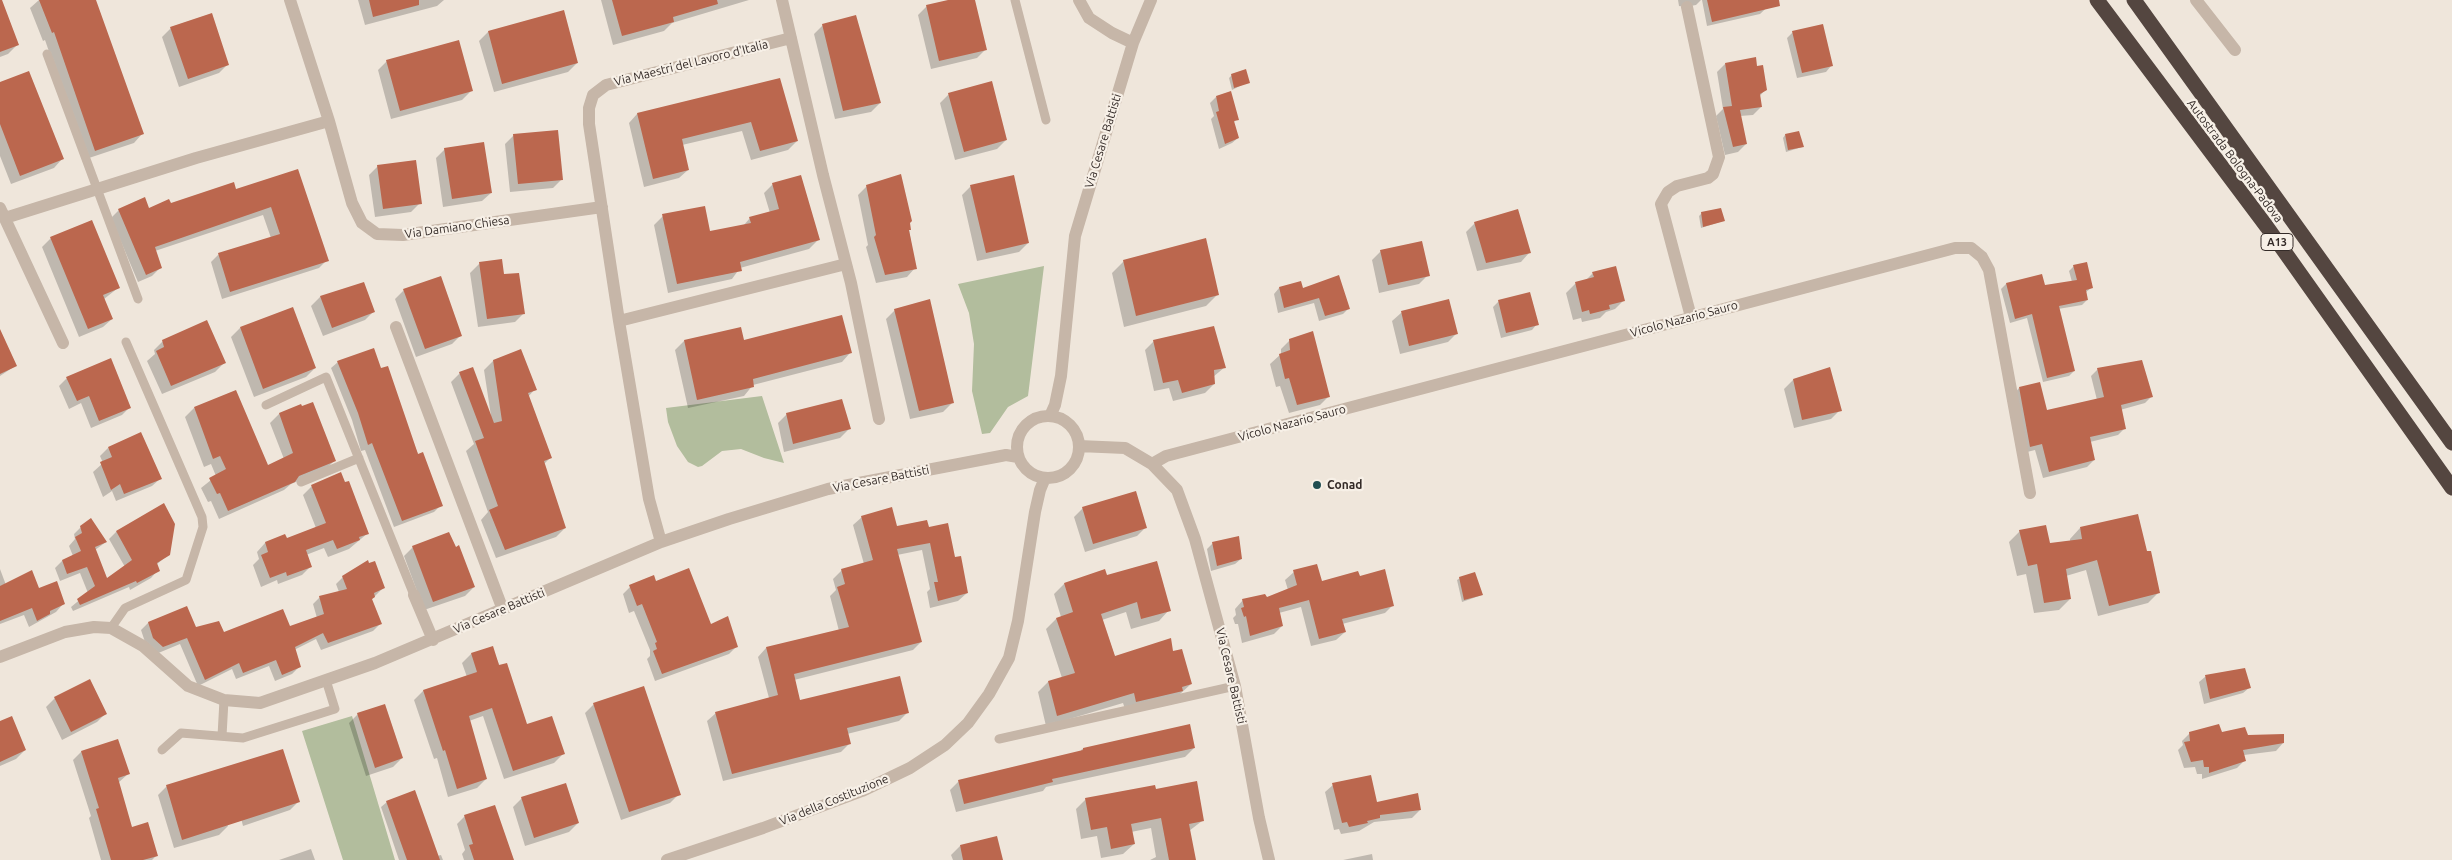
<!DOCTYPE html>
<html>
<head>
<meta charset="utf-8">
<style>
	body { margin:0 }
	canvas { display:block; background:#efe6db }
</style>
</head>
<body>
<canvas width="2452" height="860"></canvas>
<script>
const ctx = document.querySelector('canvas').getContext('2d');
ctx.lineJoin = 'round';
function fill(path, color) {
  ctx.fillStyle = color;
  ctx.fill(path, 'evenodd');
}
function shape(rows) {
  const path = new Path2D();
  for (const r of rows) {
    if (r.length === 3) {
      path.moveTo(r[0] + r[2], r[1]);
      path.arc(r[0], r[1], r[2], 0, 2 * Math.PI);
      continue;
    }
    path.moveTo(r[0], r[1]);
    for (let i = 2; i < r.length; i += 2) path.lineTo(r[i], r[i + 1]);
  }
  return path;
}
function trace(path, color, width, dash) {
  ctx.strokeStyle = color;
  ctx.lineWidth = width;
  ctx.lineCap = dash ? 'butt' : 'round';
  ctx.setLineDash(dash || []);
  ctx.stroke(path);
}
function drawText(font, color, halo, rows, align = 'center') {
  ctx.font = font + ' Ubuntu,sans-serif';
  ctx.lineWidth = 4.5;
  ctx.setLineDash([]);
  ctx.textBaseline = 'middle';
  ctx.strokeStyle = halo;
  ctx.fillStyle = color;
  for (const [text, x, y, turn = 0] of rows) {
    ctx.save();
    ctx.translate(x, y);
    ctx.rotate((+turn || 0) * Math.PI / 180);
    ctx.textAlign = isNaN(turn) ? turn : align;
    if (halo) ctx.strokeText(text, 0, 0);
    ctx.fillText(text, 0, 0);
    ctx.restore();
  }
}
fill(shape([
	[1044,266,1028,396,1008,407,990,433,982,434,972,391,974,344,969,313,958,284],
	[762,396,784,463,764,458,741,449,722,451,702,466,698,467,688,462,677,446,668,422,666,408],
	[352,716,395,860,343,860,302,731]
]), '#b2bd9d');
fill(shape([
	[39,0,94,0,142,134,134,143,86,159,45,40,43,41,30,8],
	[358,0,444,0,437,6,365,25],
	[601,0,749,0,672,23,664,31,613,45],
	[953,0,974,0,985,50,977,58,931,69,918,15,927,6],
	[1678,0,1701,0,1696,5,1685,7,1679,6],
	[1702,0,1775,0,1760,14,1707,26],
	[563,11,577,63,568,72,494,92,479,41,488,32],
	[0,16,17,45,8,54,0,57],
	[823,25,880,103,871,112,835,119,814,34],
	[171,28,228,64,219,73,179,87,162,37],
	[1793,32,1831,66,1826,72,1797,78,1787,38],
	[387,61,471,91,462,100,391,119,378,70],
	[1725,64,1756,67,1765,90,1759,97,1761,107,1753,115,1740,116,1746,144,1738,152,1725,155,1716,116,1723,109,1717,72],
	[1232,75,1248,82,1232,90,1229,78],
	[779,80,797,141,788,150,751,160,742,131,682,145,688,170,679,178,644,187,629,123,637,114],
	[0,83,62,159,54,168,11,184,0,156],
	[949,94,1006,140,997,149,955,160,940,103],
	[1216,97,1237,119,1233,123,1238,138,1232,143,1219,149,1211,119,1214,116,1210,103],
	[514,135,562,179,553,188,510,192,505,144],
	[1785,135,1802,147,1786,152,1783,138],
	[445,149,491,193,482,201,443,207,436,158],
	[378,166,420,203,411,212,375,217,369,175],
	[297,171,327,260,319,268,222,299,211,262,219,254,271,238,263,215,155,251,160,268,152,276,138,282,111,218,119,210,149,209,236,191],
	[773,184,818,240,809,249,740,268,732,279,668,293,654,225,663,216,709,233,743,226,750,218,770,213,764,193],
	[867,186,908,223,915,268,907,277,876,283,866,247,868,245,858,195],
	[971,186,1028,243,1019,252,977,261,962,195],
	[1702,213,1723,221,1701,228,1699,216],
	[1475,223,1529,253,1521,262,1477,271,1466,232],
	[51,238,118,288,104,299,112,319,103,327,79,337,42,247],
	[1381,251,1428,275,1419,284,1379,293,1372,260],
	[1124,261,1217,295,1206,306,1124,327,1112,273],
	[479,264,503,276,524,313,515,322,478,327,470,273],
	[2074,266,2091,288,2085,293,2087,300,2082,305,2058,309,2074,371,2069,376,2043,382,2027,318,2010,323,2001,289,2006,284,2044,287,2072,282,2069,271],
	[1593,273,1624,300,1615,309,1606,312,1600,318,1582,322,1581,318,1573,320,1566,293,1575,284,1585,281],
	[363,284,374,311,365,320,323,336,311,306,320,297],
	[1279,288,1302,289,1349,308,1343,314,1319,321,1314,303,1278,313,1274,294],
	[404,290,461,335,452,344,416,357,395,299],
	[1449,301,1457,333,1448,342,1400,354,1392,321,1401,313],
	[1499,301,1537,324,1532,330,1501,338,1493,307],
	[292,308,315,368,306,377,254,397,231,337,240,328],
	[895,310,952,403,943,412,910,419,886,319],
	[0,335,15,366,0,376],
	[1290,340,1329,396,1320,405,1289,413,1280,386,1276,387,1270,364,1281,354,1281,349],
	[163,341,224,363,215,372,162,394,147,361,155,354,154,350],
	[684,341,743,341,850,353,842,362,753,385,744,396,688,408,675,350],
	[1154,341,1225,367,1213,377,1214,384,1205,393,1173,401,1169,388,1154,391,1145,350],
	[493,361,535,389,528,397,551,457,544,464,565,528,556,537,496,558,481,520,488,512,466,451,474,444,451,382,460,373,491,416,484,370],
	[338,362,380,369,441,505,434,512,394,527,365,450,361,451,352,420,331,368],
	[1829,368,1840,410,1831,419,1794,428,1784,389,1793,380],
	[2098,369,2152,396,2145,403,2120,410,2125,428,2118,435,2090,442,2094,460,2087,467,2043,478,2035,450,2023,453,2013,395,2019,388,2046,412,2097,400,2091,376],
	[67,378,130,407,122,415,91,428,81,403,69,409,59,386],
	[301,406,335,460,326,469,291,484,284,490,219,519,211,501,208,502,201,488,216,476,211,464,204,467,185,417,194,408,268,467,284,459,270,423,279,414],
	[787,414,849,429,840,438,784,452,778,423],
	[108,448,161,478,152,486,116,501,112,491,103,497,93,472,103,463,100,456],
	[312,486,368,533,349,549,328,557,324,548,306,555,311,566,302,575,278,584,277,580,261,587,253,565,259,559,257,552,265,543,286,539,316,528,303,495],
	[164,505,169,554,156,565,158,570,151,578,130,590,129,587,73,611,71,607,88,593,80,573,60,581,55,568,62,561,73,556,69,546,75,539,74,534,81,527,106,542,95,550,107,579,125,567,109,539,116,532],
	[1083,508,1146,527,1137,536,1085,552,1074,517],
	[862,517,896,527,928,528,954,558,967,593,958,601,930,608,927,592,930,589,922,550,897,555,921,642,913,650,794,680,799,702,907,713,899,721,847,734,849,744,841,752,723,781,707,721,716,713,769,698,758,657,766,648,839,631,830,596,836,590,833,579,842,570,864,564,853,525],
	[2080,528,2159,592,2148,603,2098,616,2086,570,2066,576,2070,599,2059,610,2034,613,2026,574,2017,576,2009,542,2020,531,2049,545,2070,542,2070,539],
	[1213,543,1241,559,1235,564,1211,571,1207,549],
	[413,547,474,587,465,596,424,610,404,556],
	[0,569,6,585,38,590,63,604,56,612,29,627,24,615,0,624],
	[1104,571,1106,576,1169,610,1159,621,1131,629,1126,612,1102,620,1115,657,1172,653,1191,684,1180,694,1126,712,1123,703,1046,726,1038,692,1048,682,1062,678,1046,629,1056,619,1061,617,1054,594,1064,584],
	[1294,572,1321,582,1359,577,1393,605,1385,613,1342,624,1345,632,1336,640,1311,646,1301,607,1279,613,1282,626,1274,634,1242,643,1238,624,1235,624,1233,618,1236,615,1235,609,1243,600,1267,599,1288,590,1285,580],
	[343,577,383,588,371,600,380,624,373,631,321,650,316,639,294,650,299,667,292,674,275,681,269,666,236,679,232,669,198,686,180,644,156,654,146,645,141,630,148,623,186,608,195,629,224,633,289,628,317,618,313,604,320,597,339,592,336,584],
	[1460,578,1482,595,1462,602,1457,580],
	[656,583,710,625,736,647,729,654,655,681,647,659,650,656,650,650,634,611,629,613,623,594,630,587],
	[492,648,526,726,563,754,554,763,504,779,483,716,469,721,486,779,477,788,448,797,437,758,434,759,414,700,423,691,467,677,462,663,471,654],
	[2244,669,2249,688,2243,693,2204,704,2199,682,2205,677],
	[55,698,106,713,97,722,62,740,46,707],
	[594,704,679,794,670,803,621,820,585,713],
	[358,714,402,758,393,767,366,776,349,723],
	[0,722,25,750,16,759,0,766],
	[1189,726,1194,748,1185,757,1046,787,1043,791,956,812,950,790,959,781,1080,752,1082,749],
	[2190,733,2221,733,2283,743,2276,751,2244,755,2245,760,2237,768,2202,779,2202,774,2197,774,2195,767,2184,768,2178,750,2183,745,2182,741],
	[118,741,128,774,118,783,131,828,156,856,152,860,101,860,89,818,91,816,73,760,81,752],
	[1333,785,1376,803,1420,810,1412,818,1374,822,1359,831,1341,834,1339,829,1334,830,1325,792],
	[167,786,299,801,290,810,243,826,241,818,227,823,228,826,219,835,174,848,158,795],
	[522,798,578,823,569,832,525,846,513,807],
	[1086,799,1202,821,1189,831,1195,860,1150,860,1156,857,1151,828,1131,832,1134,844,1123,854,1101,858,1097,836,1081,839,1076,809],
	[387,802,437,856,441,855,443,860,399,860,381,807],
	[465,816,512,860,464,860,462,854,465,850,457,824],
	[960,846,1002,860,953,860,951,855],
	[311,849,315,860,279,860],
	[1372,854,1373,860,1343,860]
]), '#0003');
fill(shape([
	[0,0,2,0,19,45,0,52],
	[39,0,96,0,144,134,95,151,54,32,52,33],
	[369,0,419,0,419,5,373,17],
	[612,0,717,0,718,4,673,17,674,22,622,36],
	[948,0,975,0,987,50,939,61,926,5],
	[1707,0,1779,0,1780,6,1712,22],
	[564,10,578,63,502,84,488,31],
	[212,13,229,65,188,79,170,27],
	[856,15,881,103,843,111,822,24],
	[1823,24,1833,66,1802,73,1792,31],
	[459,40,473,91,400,111,386,60],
	[1756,57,1757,66,1763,65,1767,90,1760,94,1762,107,1740,110,1747,144,1733,147,1723,107,1732,106,1725,63],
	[1246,69,1250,83,1234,88,1231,74],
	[29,71,64,159,20,176,0,124,0,82],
	[780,78,798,141,760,151,751,122,682,139,689,170,653,179,637,113],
	[992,81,1007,140,964,152,948,93],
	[1231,91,1239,120,1234,121,1239,138,1225,144,1216,112,1219,111,1216,96],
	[558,130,563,180,518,184,513,134],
	[1799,131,1804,147,1788,150,1785,134],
	[484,142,492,193,452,199,444,148],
	[416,160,422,204,383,209,377,165],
	[298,169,329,261,230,292,218,253,280,234,271,207,155,247,162,268,146,275,118,209,145,197,149,208,169,199,171,203,234,182,236,189],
	[901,174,912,221,910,223,911,230,909,230,917,269,885,275,874,237,876,235,866,185],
	[801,175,820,240,740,262,742,271,677,284,662,214,705,206,710,231,751,223,749,217,779,209,772,183],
	[1014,175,1029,243,986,253,970,185],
	[1721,208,1725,221,1703,227,1701,212],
	[1518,209,1531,253,1486,263,1474,222],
	[92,220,120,288,103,295,113,319,88,329,50,237],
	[1206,238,1219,295,1136,316,1123,260],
	[1422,241,1430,276,1388,285,1380,250],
	[502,259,504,274,519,273,525,314,487,319,479,262],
	[2087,262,2093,288,2086,290,2088,300,2059,306,2075,371,2047,378,2032,314,2015,319,2006,283,2042,274,2045,285,2077,280,2073,265],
	[1616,266,1625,301,1609,305,1610,309,1590,314,1589,310,1582,312,1575,282,1594,277,1592,272],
	[1339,275,1350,309,1325,316,1319,298,1284,308,1279,287,1301,281,1303,288],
	[441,276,462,336,425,349,403,289],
	[364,282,375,312,332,328,320,296],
	[1530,292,1539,325,1506,333,1498,300],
	[930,299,954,403,919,411,894,309],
	[1449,299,1458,334,1409,346,1401,311],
	[293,307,316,368,263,389,240,327],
	[842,315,852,353,753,379,754,387,697,400,684,340,741,327,744,340],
	[207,320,226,363,171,386,156,351,164,347,162,340],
	[1214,326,1226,368,1214,370,1215,384,1182,393,1178,380,1163,383,1153,340],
	[0,329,17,366,0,374],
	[1313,331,1330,397,1297,405,1289,378,1285,379,1279,354,1290,350,1289,339],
	[374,348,381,368,388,366,418,454,423,452,443,506,402,521,372,443,368,445,358,413,337,361],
	[521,349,537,390,528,393,552,458,544,461,566,528,505,550,489,510,498,506,475,441,484,438,459,372,473,367,494,423,502,421,493,360],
	[111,358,131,408,99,421,89,396,77,401,66,377],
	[2142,360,2153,397,2121,405,2126,429,2090,437,2095,460,2049,472,2042,444,2030,447,2019,387,2040,382,2047,410,2104,397,2097,368],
	[1830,367,1842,411,1802,420,1793,379],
	[236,390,268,465,293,453,279,413,301,404,302,406,313,402,336,461,299,476,295,482,228,511,220,493,217,494,209,478,226,469,220,456,213,459,194,407],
	[842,399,851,429,793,444,786,413],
	[141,432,162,479,124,494,120,484,111,490,100,462,112,457,108,447],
	[341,472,345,482,349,481,369,534,359,537,360,540,337,549,333,540,306,550,312,567,287,576,286,572,270,578,261,555,268,552,265,542,285,534,287,538,326,523,311,485],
	[1136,491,1147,528,1093,544,1082,507],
	[164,503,175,524,170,555,157,563,160,571,137,583,136,581,80,605,77,599,95,586,87,567,67,574,62,560,81,551,75,537,82,533,80,526,91,518,107,542,95,547,107,578,132,560,116,531],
	[892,507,897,526,927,520,929,527,948,523,955,557,961,556,968,593,938,601,934,582,938,582,930,543,897,549,922,642,794,674,800,700,900,676,909,713,847,728,851,744,732,774,715,712,778,695,766,647,849,627,837,587,845,584,841,569,873,560,861,516],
	[2138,514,2147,551,2151,551,2160,593,2109,606,2097,560,2066,569,2071,599,2044,603,2037,564,2028,566,2019,530,2046,525,2050,543,2082,539,2080,527],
	[449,532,456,547,459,545,475,587,433,602,412,546],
	[1239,536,1242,559,1217,566,1212,542],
	[368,560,369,563,375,561,385,588,374,593,375,597,372,599,382,624,328,643,323,633,295,647,301,667,282,675,276,660,243,673,239,663,205,680,187,638,163,647,153,638,148,622,187,606,196,627,219,621,224,632,283,609,290,626,324,614,319,596,347,589,342,576],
	[1157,561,1171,611,1141,619,1137,602,1101,614,1115,656,1171,638,1173,651,1182,649,1192,684,1182,687,1183,691,1136,702,1134,693,1057,716,1048,681,1075,673,1056,618,1073,612,1064,583,1105,569,1107,575],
	[1317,564,1322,581,1358,571,1360,576,1385,569,1394,606,1342,619,1346,632,1319,639,1309,600,1279,608,1283,626,1250,636,1246,616,1244,617,1241,608,1244,607,1242,599,1265,594,1267,597,1297,585,1293,570],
	[689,568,711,624,728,616,738,647,662,674,653,651,657,649,655,643,657,642,642,604,637,606,629,585,654,575,656,581],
	[32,570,39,588,57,581,65,604,50,611,50,614,37,621,32,608,0,621,0,586],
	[1475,572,1483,595,1464,600,1459,577],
	[493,646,499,665,507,663,527,724,552,716,565,754,513,771,492,708,469,716,487,779,457,789,445,750,443,751,423,690,477,672,471,653],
	[2245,668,2251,688,2210,699,2205,675],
	[90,679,107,714,71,732,54,697],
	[644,686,681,795,629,812,593,703],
	[385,704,403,758,375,768,357,713],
	[12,716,26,750,0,762,0,721],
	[1190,724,1195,748,1052,779,1053,782,964,804,958,780,1083,750,1083,748],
	[2219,724,2222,732,2245,727,2248,735,2284,734,2284,743,2243,750,2246,761,2209,773,2209,767,2204,767,2203,760,2191,762,2184,742,2190,741,2189,732],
	[118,739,130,774,118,778,132,827,148,822,158,856,143,860,111,860,96,809,99,808,81,751],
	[283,749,300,802,182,840,166,785],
	[1371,775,1377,802,1418,793,1421,810,1380,815,1380,818,1367,821,1368,823,1349,827,1347,822,1342,823,1332,783],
	[1197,781,1204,821,1189,824,1196,860,1169,860,1161,818,1131,824,1135,844,1111,849,1107,827,1091,830,1085,798,1155,785,1156,789],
	[566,783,579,823,534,838,521,797],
	[415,790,440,860,407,860,386,801],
	[495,805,514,860,474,860,469,845,473,844,464,815],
	[997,836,1003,860,963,860,960,845]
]), '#bb674e');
trace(shape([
	[1015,0,1046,120],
	[47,54,138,299],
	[266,405,326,377,414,595],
	[301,482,359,458],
	[111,628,125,608,186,580,203,527,202,517,126,342],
	[222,736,224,700],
	[999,739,1235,686],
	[162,750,181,733,243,738,335,709,326,680]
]), '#c6b6a8', 9);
trace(shape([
	[290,0,329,121,352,203,362,223,377,234,403,235,602,207],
	[782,0,823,175,851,283,879,419],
	[1079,0,1089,18,1112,33,1133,43],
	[2196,0,2235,50],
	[1687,7,1719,157,1713,174,1708,178,1677,186,1668,192,1661,204,1691,317],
	[0,208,63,343],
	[5,218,196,158,329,121],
	[619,321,846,264],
	[396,327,503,610],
	[1050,416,1055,405,1061,376,1075,236,1133,43,1151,0],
	[1048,447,31],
	[1079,446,1125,448,1152,464,1177,490,1195,539,1235,686,1259,818,1269,860],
	[1152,464,1166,456,1955,248,1971,248,1982,257,1989,270,2030,493],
	[661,542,649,499,619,321,589,124,589,108,593,95,606,85,791,38],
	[414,595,433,640],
	[0,657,65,632,94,627,111,628,143,646,188,686,224,700,260,703,375,663,661,542,729,519,828,489,859,483,1006,455,1018,457],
	[667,860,763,828,862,791,910,768,945,745,968,723,989,694,1009,658,1018,621,1035,512,1040,490,1045,478]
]), '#c6b6a8', 12);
trace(shape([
	[2097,0,2267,227,2452,488],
	[2134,0,2452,443]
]), '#544640', 15);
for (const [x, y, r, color] of [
	[1317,485,5,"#214e51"]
]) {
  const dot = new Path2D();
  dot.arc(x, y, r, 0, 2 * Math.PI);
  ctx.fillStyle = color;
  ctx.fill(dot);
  trace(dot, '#f7f0e7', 2);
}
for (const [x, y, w] of [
	[2277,242,32]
]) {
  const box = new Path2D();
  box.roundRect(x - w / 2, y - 8.5, w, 17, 4);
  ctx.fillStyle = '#f7f0e7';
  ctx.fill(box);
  trace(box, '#342b28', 1);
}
drawText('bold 11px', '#342b28', null, [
	["A13",2277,242]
]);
drawText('12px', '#342b28', '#f7f0e7', [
	["Via Maestri del Lavoro d'Italia",691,63,-14],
	["Via Cesare Battisti",1103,141,-73],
	["Autostrada Bologna-Padova",2235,161,53],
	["Via Damiano Chiesa",457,227,-8],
	["Vicolo Nazario Sauro",1684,319,-15],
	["Vicolo Nazario Sauro",1292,423,-15],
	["Via Cesare Battisti",881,479,-11],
	["Via Cesare Battisti",499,611,-23],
	["Via Cesare Battisti",1231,676,77],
	["Via della Costituzione",834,800,-22]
]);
drawText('bold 12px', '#342b28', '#f7f0e7', [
	["Conad",1327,485]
], 'left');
</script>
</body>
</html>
